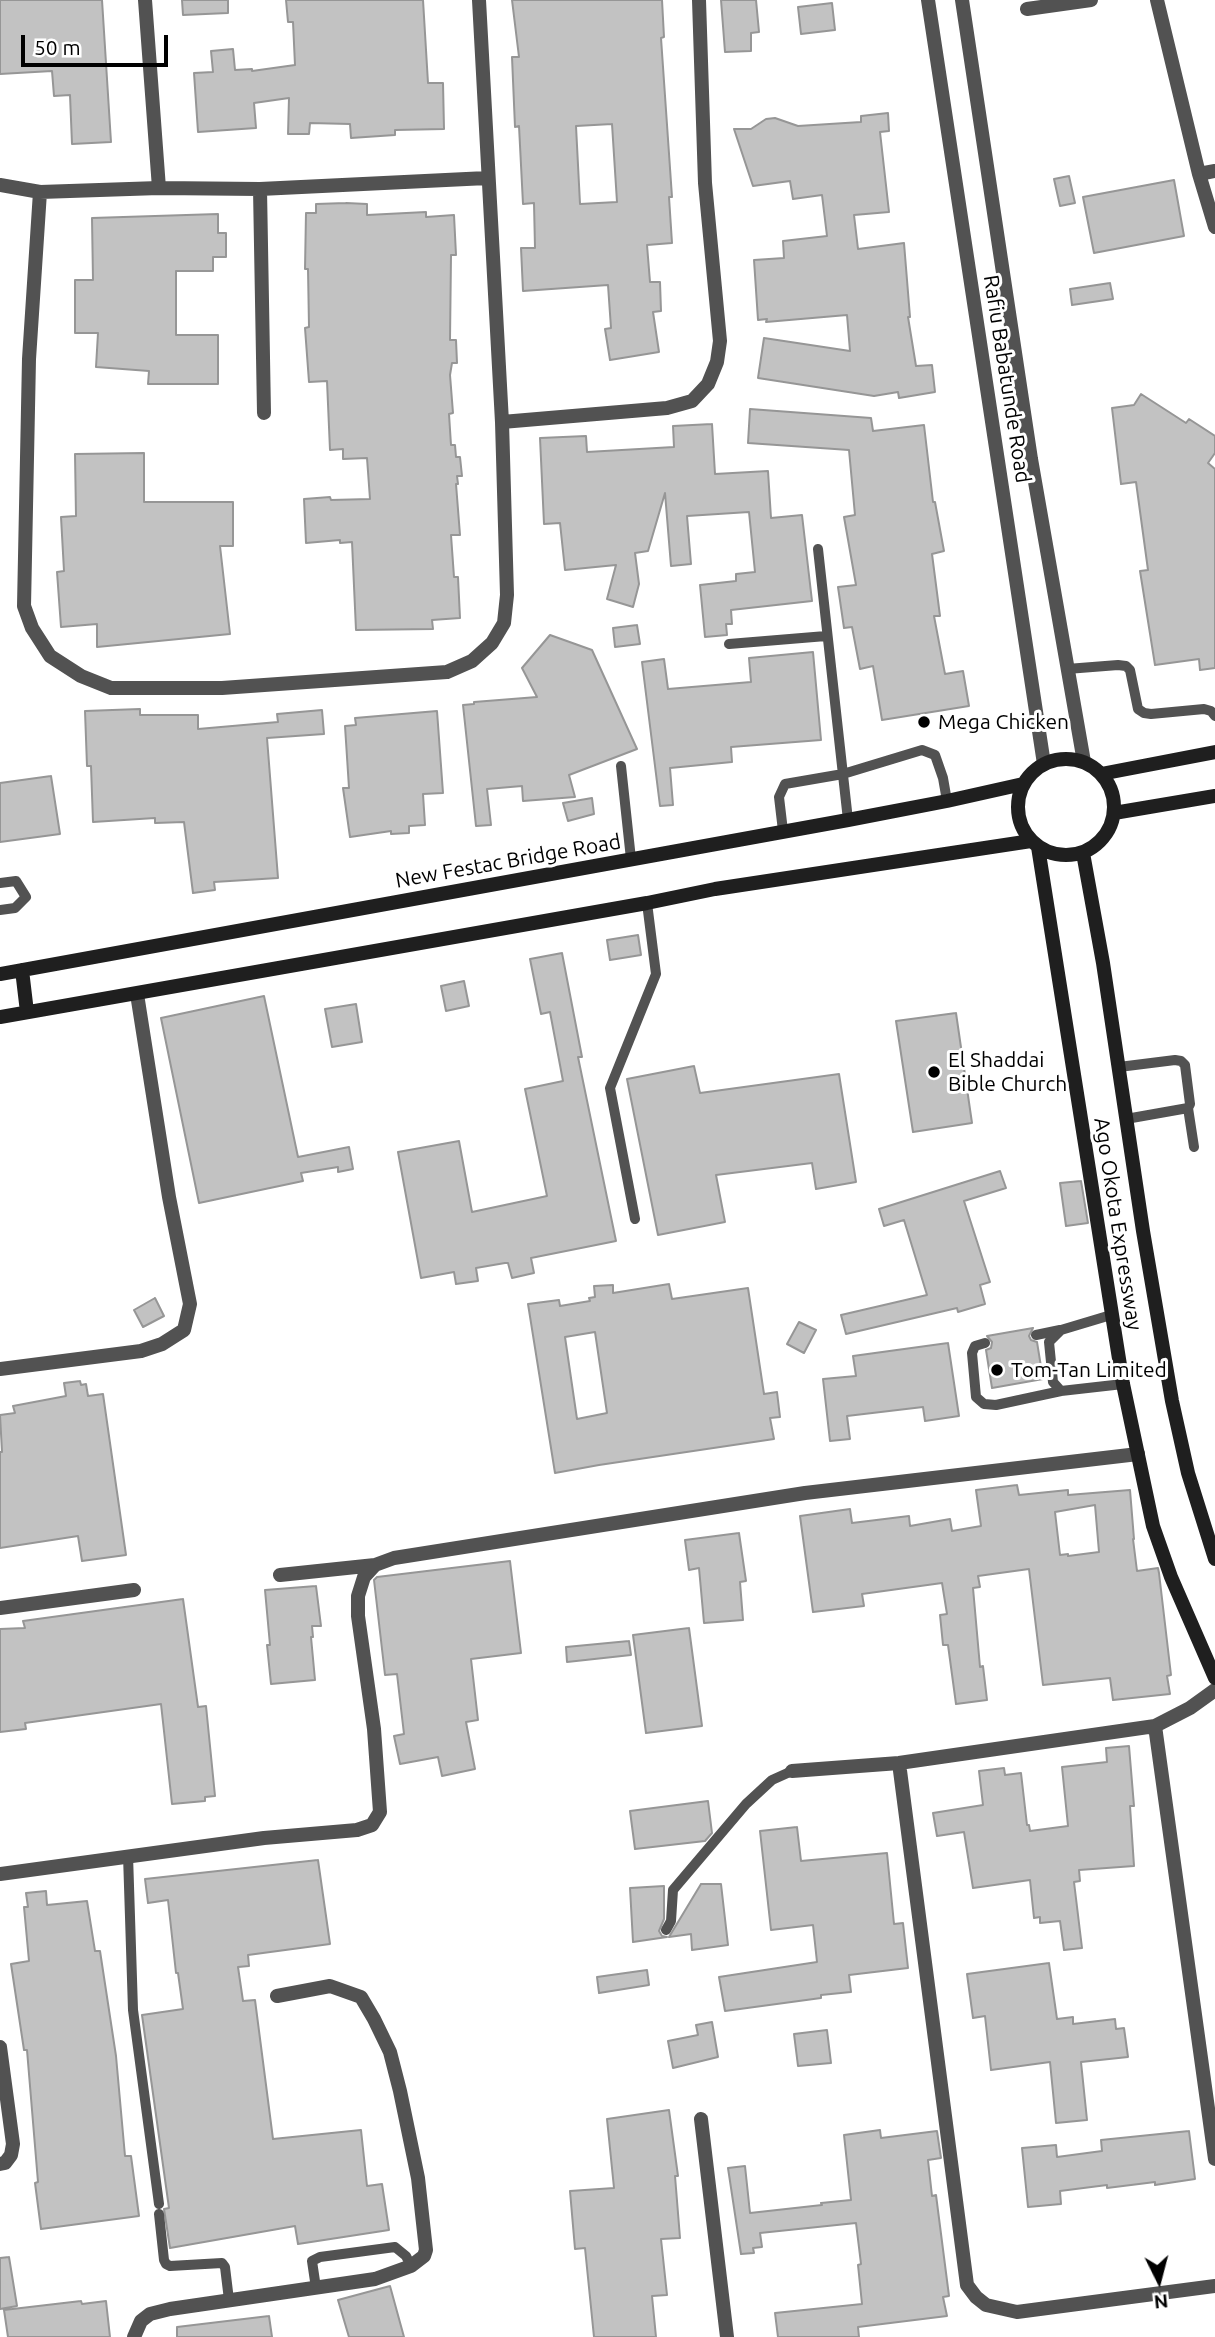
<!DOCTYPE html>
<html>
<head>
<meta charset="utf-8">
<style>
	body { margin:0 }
	#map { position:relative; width:1215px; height:2337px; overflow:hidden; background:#fff; font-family:Ubuntu,sans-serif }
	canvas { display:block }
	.north { position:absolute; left:1124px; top:2246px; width:70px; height:70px; -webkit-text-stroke:5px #fff; paint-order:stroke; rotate:174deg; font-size:19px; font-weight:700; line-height:28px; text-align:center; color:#000 }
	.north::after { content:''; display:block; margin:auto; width:24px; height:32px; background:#000; clip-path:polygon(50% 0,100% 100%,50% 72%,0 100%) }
	.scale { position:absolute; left:21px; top:35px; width:147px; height:32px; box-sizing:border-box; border:4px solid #000; border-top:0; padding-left:9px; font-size:21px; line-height:24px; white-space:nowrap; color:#000; -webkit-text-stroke:5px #fff; paint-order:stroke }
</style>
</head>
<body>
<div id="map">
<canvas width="1215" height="2337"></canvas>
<div class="north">N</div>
<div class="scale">50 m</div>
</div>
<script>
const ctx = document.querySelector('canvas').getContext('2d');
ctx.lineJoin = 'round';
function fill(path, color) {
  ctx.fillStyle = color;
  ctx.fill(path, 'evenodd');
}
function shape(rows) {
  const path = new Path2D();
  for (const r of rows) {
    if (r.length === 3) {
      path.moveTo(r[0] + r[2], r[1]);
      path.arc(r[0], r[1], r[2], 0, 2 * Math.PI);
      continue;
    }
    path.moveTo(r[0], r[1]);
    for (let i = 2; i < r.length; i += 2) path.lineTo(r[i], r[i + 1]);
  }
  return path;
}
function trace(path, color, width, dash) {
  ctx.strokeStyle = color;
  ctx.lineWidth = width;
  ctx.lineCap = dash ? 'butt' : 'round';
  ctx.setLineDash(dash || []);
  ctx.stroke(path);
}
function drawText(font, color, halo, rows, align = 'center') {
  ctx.font = font + ' Ubuntu,sans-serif';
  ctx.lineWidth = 6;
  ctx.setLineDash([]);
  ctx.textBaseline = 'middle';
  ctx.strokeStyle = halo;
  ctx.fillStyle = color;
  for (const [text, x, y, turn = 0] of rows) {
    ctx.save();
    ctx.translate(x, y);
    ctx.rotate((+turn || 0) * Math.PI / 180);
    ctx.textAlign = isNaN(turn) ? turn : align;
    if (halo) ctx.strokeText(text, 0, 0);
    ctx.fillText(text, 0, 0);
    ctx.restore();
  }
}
const building = shape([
	[0,0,102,0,111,142,72,144,70,95,54,96,52,71,0,74,0,0],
	[182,0,228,0,228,13,183,15,182,0],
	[286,0,423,0,428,83,443,83,444,129,395,130,395,135,351,138,350,124,310,123,309,134,288,134,289,98,254,103,256,128,198,132,194,73,213,72,211,51,233,49,235,70,252,69,252,71,295,65,293,22,288,22,286,0],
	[512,0,662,0,664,37,661,38,672,197,669,197,672,243,647,245,650,282,660,282,661,311,653,312,659,352,610,360,605,329,611,328,608,285,523,291,521,248,535,248,534,203,523,204,519,126,515,127,512,57,519,57,512,0],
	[612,124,617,202,580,204,576,126,612,124],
	[721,0,756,0,759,32,751,33,751,51,725,52,721,0],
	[832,3,835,30,801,34,798,7,832,3],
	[888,113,889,131,880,132,889,212,854,215,858,249,904,243,910,317,908,317,916,366,932,365,935,392,899,398,898,392,874,396,758,378,764,338,850,351,847,315,766,322,767,319,758,320,754,260,784,258,783,241,827,236,822,195,793,199,790,181,753,186,734,129,751,129,766,119,775,118,798,126,861,122,861,116,888,113],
	[1069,176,1075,203,1060,206,1054,179,1069,176],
	[1174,180,1184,236,1094,253,1083,197,1174,180],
	[346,203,367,204,367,215,426,212,426,217,454,215,456,255,451,255,450,340,456,340,457,363,452,363,450,375,453,413,449,414,451,445,455,445,456,457,460,457,462,476,457,476,458,484,456,484,460,535,451,535,454,577,458,577,460,618,432,620,433,629,356,630,352,542,340,543,340,540,306,543,304,499,330,497,331,500,370,499,367,458,343,459,343,449,330,450,327,381,309,382,305,328,309,327,308,269,305,269,306,213,316,213,316,204,346,203],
	[218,214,218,233,226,233,226,257,213,257,213,271,176,271,176,335,218,335,218,384,148,384,149,371,96,367,98,333,75,333,75,280,93,280,92,218,218,214],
	[1110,283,1113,299,1072,305,1070,289,1110,283],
	[1141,394,1186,423,1189,419,1215,436,1215,453,1208,463,1215,469,1215,668,1200,670,1199,659,1155,665,1140,571,1148,570,1136,482,1121,484,1112,408,1134,405,1141,394],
	[750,409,871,418,873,431,924,425,933,502,935,502,944,551,932,554,940,616,934,616,945,674,963,671,969,706,882,720,873,666,860,669,852,627,844,628,838,587,856,585,844,517,855,515,849,450,748,443,750,409],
	[712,424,715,474,768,471,771,518,802,515,812,601,731,610,732,624,726,624,727,635,705,637,700,585,736,581,736,574,755,572,749,512,687,516,691,564,671,566,665,493,648,551,635,553,639,584,633,607,607,599,616,565,565,570,560,523,544,524,540,438,586,436,587,452,674,447,673,426,712,424],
	[144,453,144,502,233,502,233,546,220,546,230,634,97,647,97,624,61,627,57,572,64,571,61,517,76,516,75,454,144,453],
	[637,625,640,644,615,647,613,628,637,625],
	[550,635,592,650,637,749,569,775,575,797,523,801,522,786,487,789,491,825,476,826,463,705,474,704,474,702,537,697,522,668,550,635],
	[813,652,821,740,731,747,732,762,670,768,673,805,660,806,642,662,664,659,668,689,751,682,749,658,813,652],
	[140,709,140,715,198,715,198,729,278,722,277,714,322,710,324,734,267,738,278,878,214,882,215,890,193,893,184,822,155,823,155,818,93,822,91,766,87,766,85,711,140,709],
	[437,711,443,793,423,794,425,825,409,826,409,833,391,834,391,831,350,837,343,788,349,788,345,726,356,725,355,718,437,711],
	[51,776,60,834,0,842,0,783,51,776],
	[592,798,594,814,568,821,563,803,592,798],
	[638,935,641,955,610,960,607,940,638,935],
	[562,953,582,1057,578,1057,616,1241,531,1258,534,1273,512,1278,508,1263,505,1263,476,1268,478,1281,456,1284,454,1272,421,1278,398,1152,459,1141,472,1212,547,1196,525,1089,563,1081,550,1012,541,1014,530,959,562,953],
	[464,981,469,1006,446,1011,441,986,464,981],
	[264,996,298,1157,349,1147,353,1169,338,1172,338,1167,301,1173,303,1181,199,1203,161,1018,264,996],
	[356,1004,362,1042,332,1047,325,1009,356,1004],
	[956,1013,972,1123,913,1132,896,1021,956,1013],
	[694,1066,700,1093,839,1074,856,1182,816,1189,812,1163,716,1175,725,1222,658,1235,627,1079,694,1066],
	[1000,1171,1006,1188,964,1201,990,1282,980,1285,985,1304,958,1312,957,1308,846,1334,841,1315,927,1295,904,1220,884,1226,879,1209,1000,1171],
	[1081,1181,1088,1223,1066,1226,1060,1183,1081,1181],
	[669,1284,672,1299,748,1288,764,1394,777,1392,780,1417,770,1418,774,1439,599,1465,555,1473,528,1304,559,1300,560,1306,590,1301,589,1298,595,1297,594,1286,613,1285,613,1293,669,1284],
	[595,1332,607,1413,577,1419,565,1337,595,1332],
	[155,1298,164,1316,143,1327,134,1310,155,1298],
	[799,1322,816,1330,804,1353,787,1344,799,1322],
	[1033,1328,1029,1336,1031,1340,1037,1342,1043,1379,992,1388,986,1350,991,1348,992,1342,987,1336,1033,1328],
	[948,1343,959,1416,925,1421,923,1407,847,1416,850,1439,830,1441,823,1379,856,1376,853,1356,948,1343],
	[80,1381,81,1385,86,1384,88,1396,103,1394,126,1555,82,1561,78,1536,0,1548,0,1452,2,1452,0,1415,15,1413,13,1406,66,1396,64,1383,80,1381],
	[1017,1485,1019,1495,1068,1490,1068,1495,1130,1490,1134,1539,1133,1539,1137,1571,1158,1568,1159,1573,1171,1675,1167,1676,1170,1694,1113,1700,1110,1678,1043,1685,1029,1569,978,1576,980,1587,973,1588,980,1667,983,1666,987,1700,956,1704,948,1645,943,1645,940,1615,947,1614,942,1583,862,1594,864,1606,813,1612,800,1516,850,1509,852,1523,909,1516,910,1526,950,1519,952,1531,981,1526,976,1490,1017,1485],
	[1095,1505,1099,1552,1068,1556,1068,1554,1060,1555,1055,1512,1095,1505],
	[739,1533,746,1581,740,1582,743,1620,704,1623,699,1568,689,1570,685,1540,739,1533],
	[510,1561,521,1653,471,1659,478,1720,466,1722,475,1769,442,1776,438,1757,400,1764,394,1736,404,1734,397,1674,385,1675,374,1580,377,1577,510,1561],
	[316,1586,321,1626,312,1626,313,1637,311,1637,315,1680,271,1684,267,1645,270,1645,265,1590,316,1586],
	[183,1599,198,1707,206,1706,215,1796,205,1797,205,1801,172,1804,161,1704,25,1723,26,1729,0,1732,0,1629,25,1628,23,1621,183,1599],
	[689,1628,702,1726,646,1733,633,1635,689,1628],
	[629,1641,631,1655,567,1662,566,1647,629,1641],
	[1129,1746,1134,1806,1130,1806,1134,1866,1079,1870,1080,1881,1074,1882,1082,1948,1064,1950,1060,1921,1040,1923,1040,1917,1034,1918,1030,1880,973,1888,964,1832,937,1836,933,1813,983,1805,979,1771,1004,1768,1005,1775,1021,1773,1027,1825,1029,1825,1030,1831,1068,1826,1062,1767,1107,1762,1106,1748,1129,1746],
	[708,1801,712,1833,705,1841,635,1849,630,1811,708,1801],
	[797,1827,801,1861,887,1853,894,1924,903,1923,908,1968,849,1975,851,1992,821,1995,821,1998,725,2011,719,1977,817,1962,813,1925,771,1930,760,1831,797,1827],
	[318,1860,330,1944,248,1955,249,1966,238,1967,243,2001,255,2000,273,2139,361,2130,367,2186,382,2184,389,2230,298,2244,295,2226,170,2248,164,2209,169,2208,142,2015,183,2009,178,1973,176,1973,168,1900,148,1903,145,1879,318,1860],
	[701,1884,721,1884,728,1945,692,1950,691,1934,669,1937,701,1884],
	[664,1886,664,1919,659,1931,662,1936,667,1937,633,1942,630,1888,664,1886],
	[46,1891,47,1905,87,1901,95,1951,100,1951,116,2056,125,2156,131,2156,139,2216,41,2229,35,2183,38,2182,27,2050,24,2050,11,1964,29,1961,24,1907,28,1907,26,1893,46,1891],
	[1049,1963,1057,2019,1073,2017,1073,2024,1115,2019,1116,2029,1124,2028,1128,2057,1081,2062,1087,2120,1056,2123,1050,2062,991,2070,985,2016,973,2018,967,1974,1049,1963],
	[647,1970,649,1985,599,1993,597,1977,647,1970],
	[712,2022,718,2057,673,2068,668,2041,698,2035,696,2025,712,2022],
	[827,2030,831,2063,798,2066,794,2034,827,2030],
	[669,2110,678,2176,675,2176,680,2238,661,2239,667,2295,652,2296,656,2337,594,2337,585,2248,575,2249,570,2191,614,2188,607,2119,669,2110],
	[880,2130,881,2138,937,2131,941,2158,928,2160,932,2196,936,2195,949,2296,943,2297,947,2316,858,2327,859,2337,778,2337,775,2313,862,2304,858,2265,861,2264,856,2223,760,2233,762,2247,753,2248,754,2253,741,2254,728,2168,745,2166,750,2213,822,2205,821,2203,851,2200,844,2135,880,2130],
	[1189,2131,1195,2179,1155,2185,1155,2182,1107,2188,1107,2185,1060,2191,1061,2204,1028,2207,1022,2148,1056,2145,1057,2157,1102,2151,1101,2140,1189,2131],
	[9,2257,17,2306,0,2309,0,2258,9,2257],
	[390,2286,404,2337,349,2337,338,2300,390,2286],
	[81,2301,82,2304,106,2301,110,2337,8,2337,4,2310,81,2301],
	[269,2316,272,2337,177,2337,177,2327,269,2316]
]);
fill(building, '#c2c2c2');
trace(building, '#969696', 2);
trace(shape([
	[818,549,848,820],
	[729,644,826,636],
	[1067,669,1118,665,1126,666,1130,670,1138,709,1144,713,1151,714,1204,709,1211,711,1215,716],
	[621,766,631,859],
	[783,831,779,797,785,784,843,774,922,750,935,755,943,778,947,801],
	[0,883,16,881,26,897,15,908,0,910],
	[1119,1067,1175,1060,1181,1061,1185,1065,1190,1104,1188,1108,1126,1119],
	[1188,1108,1194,1147],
	[635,1219,610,1088,656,974,647,903],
	[1111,1315,1061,1330,1049,1342,1053,1382,1061,1391,1123,1384],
	[1036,1335,1060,1330],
	[985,1343,975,1346,972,1353,976,1397,984,1404,996,1405,1061,1391],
	[128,1855,133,2010,159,2204],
	[666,1930,671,1921,673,1890,746,1804,772,1780,792,1771],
	[159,2214,164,2260,166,2264,170,2266,222,2263,225,2267,229,2300],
	[316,2288,312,2261,320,2257,395,2247,406,2256,411,2266]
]), '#525252', 10);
trace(shape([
	[145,0,159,188],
	[1157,0,1199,174,1215,227],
	[1027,9,1091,0],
	[1199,174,1215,171],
	[0,185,40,192,159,188,260,189,487,178],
	[260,189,264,413],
	[40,192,29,359,24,606,32,628,50,656,81,676,111,688,222,688,447,672,472,661,492,643,504,623,507,595,502,422,479,0],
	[502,422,667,408,692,401,708,384,717,362,720,341,705,183,699,0],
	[0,1369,141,1351,162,1344,184,1330,190,1304,169,1197,137,994],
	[280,1575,375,1565],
	[0,1608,134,1590],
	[1155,1726,1215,2159],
	[899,1763,967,2285,976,2297,986,2305,1017,2312,1215,2286],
	[792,1771,899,1763,1155,1726,1190,1708,1215,1690],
	[0,1874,264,1838,357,1830,372,1825,380,1812,374,1729,358,1616,358,1596,364,1577,375,1565,394,1558,805,1493,1138,1454],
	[0,2047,13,2144,11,2155,5,2163,0,2164],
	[701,2119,727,2337],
	[134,2337,141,2321,150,2314,170,2309,375,2279,411,2266,424,2256,426,2250,418,2178,400,2091,390,2052,374,2019,361,1997,330,1986,277,1996]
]), '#525252', 14);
trace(shape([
	[928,0,1044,764],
	[962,0,1031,459,1084,762]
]), '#525252', 14);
trace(shape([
	[1066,807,48],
	[1101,774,1215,752],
	[1114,813,1215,796],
	[1038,847,1123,1384,1153,1526,1171,1577,1215,1678],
	[1083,853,1103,963,1143,1231,1172,1401,1188,1473,1215,1559],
	[22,970,27,1012],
	[0,974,848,820,947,801,1023,784],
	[0,1017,647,903,715,889,1031,841]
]), '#1f1f1f', 14);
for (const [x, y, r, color] of [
	[924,722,7,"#000"],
	[934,1072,7,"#000"],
	[997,1370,7,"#000"]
]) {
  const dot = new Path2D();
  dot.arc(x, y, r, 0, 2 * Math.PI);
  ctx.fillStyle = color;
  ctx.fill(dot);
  trace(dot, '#fff', 2.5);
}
drawText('21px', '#000', '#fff', [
	["Rafiu Babatunde Road",1007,379,81],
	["New Festac Bridge Road",508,861,-10],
	["Ago Okota Expressway",1118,1224,81]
]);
drawText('21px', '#000', '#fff', [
	["Mega Chicken",938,722],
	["El Shaddai",948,1060],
	["Bible Church",948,1084],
	["Tom-Tan Limited",1011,1370]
], 'left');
</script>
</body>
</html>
